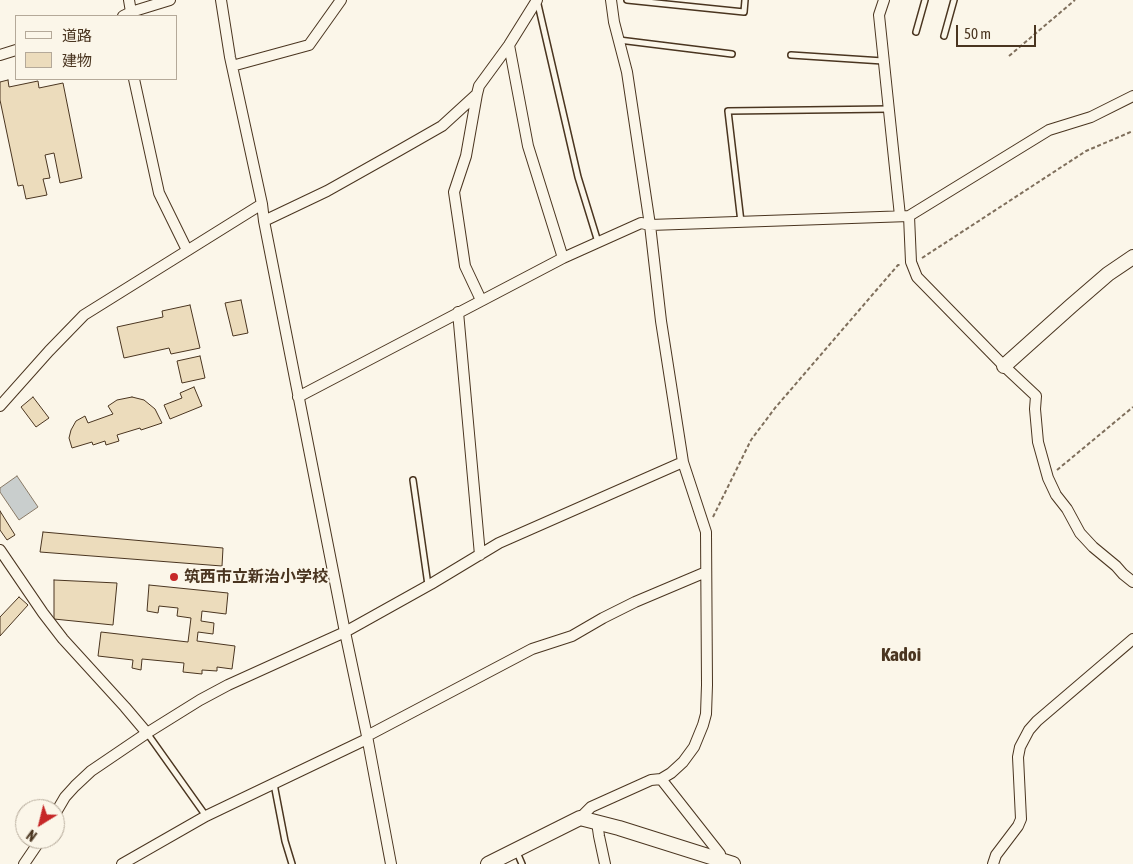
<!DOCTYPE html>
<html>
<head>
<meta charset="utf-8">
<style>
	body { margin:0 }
	#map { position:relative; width:1133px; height:864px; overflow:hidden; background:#fbf6e9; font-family:"Asap Condensed","Noto Sans JP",sans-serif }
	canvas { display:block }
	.legend { position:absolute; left:15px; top:15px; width:162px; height:65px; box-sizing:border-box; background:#fbf6e9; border:1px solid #b4a999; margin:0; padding:6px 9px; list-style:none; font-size:15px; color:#4a3520 }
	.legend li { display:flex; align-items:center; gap:10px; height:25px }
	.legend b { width:25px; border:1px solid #b4a999 }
	.north { position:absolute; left:15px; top:799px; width:50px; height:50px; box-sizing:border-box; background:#fbf6e9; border:1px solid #b4a999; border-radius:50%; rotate:216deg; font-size:14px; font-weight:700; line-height:20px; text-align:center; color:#4a3520 }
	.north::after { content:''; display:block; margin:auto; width:18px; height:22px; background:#c62828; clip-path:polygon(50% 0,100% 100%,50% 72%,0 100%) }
	.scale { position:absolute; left:956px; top:25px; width:80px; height:22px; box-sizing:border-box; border:2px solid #4a3520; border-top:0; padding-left:6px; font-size:15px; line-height:18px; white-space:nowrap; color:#4a3520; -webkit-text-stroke:4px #fbf6e9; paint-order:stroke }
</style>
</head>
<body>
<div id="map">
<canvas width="1133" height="864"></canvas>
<ul class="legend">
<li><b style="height:6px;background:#fbf6e9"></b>道路</li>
<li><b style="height:14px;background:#ecdcbc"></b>建物</li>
</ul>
<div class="north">N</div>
<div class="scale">50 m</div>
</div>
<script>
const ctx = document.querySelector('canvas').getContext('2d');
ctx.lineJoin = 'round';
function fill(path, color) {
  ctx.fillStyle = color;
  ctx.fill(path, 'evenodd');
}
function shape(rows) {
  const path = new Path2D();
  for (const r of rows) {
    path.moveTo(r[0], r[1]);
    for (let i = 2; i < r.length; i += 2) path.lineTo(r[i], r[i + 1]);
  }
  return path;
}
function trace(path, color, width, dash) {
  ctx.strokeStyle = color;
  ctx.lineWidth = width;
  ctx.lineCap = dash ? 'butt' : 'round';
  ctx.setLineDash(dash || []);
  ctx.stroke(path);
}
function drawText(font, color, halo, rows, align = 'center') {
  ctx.font = font + ' "Asap Condensed","Noto Sans JP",sans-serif';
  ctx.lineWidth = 4;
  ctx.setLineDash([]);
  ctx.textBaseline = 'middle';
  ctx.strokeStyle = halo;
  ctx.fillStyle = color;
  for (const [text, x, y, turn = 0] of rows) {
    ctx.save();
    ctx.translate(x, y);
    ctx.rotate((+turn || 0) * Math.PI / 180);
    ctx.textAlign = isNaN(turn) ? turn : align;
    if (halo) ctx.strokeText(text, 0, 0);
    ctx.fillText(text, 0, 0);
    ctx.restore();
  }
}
const water = shape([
	[17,476,38,507,19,520,0,492,0,488,17,476]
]);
fill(water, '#c9cecd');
trace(water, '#887966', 1);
const building = shape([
	[8,80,9,87,38,81,39,88,63,83,82,178,60,183,54,153,45,155,50,178,43,179,47,195,26,199,23,185,18,186,0,100,0,82,8,80],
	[241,300,248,333,233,336,225,303,241,300],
	[190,305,200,348,171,354,169,348,124,358,117,327,163,317,162,311,190,305],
	[200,356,205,378,182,383,177,361,200,356],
	[194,387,202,406,170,419,164,405,182,398,180,393,194,387],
	[33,397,49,418,36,427,21,407,33,397],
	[132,397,144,400,155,409,162,423,141,430,140,428,117,435,119,441,106,445,105,441,93,445,92,442,72,448,69,438,71,430,76,421,85,416,88,423,113,414,108,406,117,400,132,397],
	[0,511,15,535,7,540,0,530,0,511],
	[43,532,223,548,222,566,40,552,43,532],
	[54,580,117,583,113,625,54,619,54,580],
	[149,585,228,593,226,614,202,611,201,621,214,623,213,634,198,632,197,641,235,646,232,669,217,667,217,671,202,670,202,674,183,672,184,663,142,659,141,670,132,668,133,660,98,656,101,632,188,642,191,618,177,616,178,608,159,606,158,613,147,611,149,585],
	[19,597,28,605,0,636,0,617,19,597]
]);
fill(building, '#ecdcbc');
trace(building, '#4a3520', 1);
const lane = shape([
	[537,0,578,177,598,242],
	[627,0,744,12,745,0],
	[916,32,925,0],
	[944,36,954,0],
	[619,40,732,54],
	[791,55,883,61],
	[741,222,728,111,889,109],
	[413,480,428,585],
	[147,733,206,816],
	[274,784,285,841,292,864],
	[516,850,522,864]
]);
const street = shape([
	[129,0,131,12],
	[221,0,230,57,262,204,264,221,345,632,367,736,391,864],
	[884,0,879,15,900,216],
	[123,16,131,12,170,0],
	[509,45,528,146,563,258],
	[0,55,16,50],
	[232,66,309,45,341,0],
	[134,79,159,193,187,250],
	[909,216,911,262,917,277,1004,366,1036,396,1035,409,1038,442,1048,478,1056,495,1067,509,1080,533,1093,547,1116,566,1123,574,1133,582],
	[264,221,327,191,400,150,442,126,477,94],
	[481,300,465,266,454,192,466,156,477,94,479,86,509,45,537,0],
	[458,312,480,555],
	[298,397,563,258,641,223,650,225,909,216,1049,130,1091,117,1133,96],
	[0,406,49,351,84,315,262,204],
	[0,550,43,613,63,639,125,707,147,733],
	[367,736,532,649,572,636,603,618,635,602,706,572],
	[661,779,720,854,718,859],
	[55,814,65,797,75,786,91,771,147,733,200,700,228,685,345,632,431,584,499,543,683,462],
	[580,818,591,807,651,780,661,779,671,773,683,762,694,747,703,725,706,714,707,685,706,532,683,462,661,321,650,225,627,72,614,22,611,0],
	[597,822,599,836,605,864],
	[24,864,41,839],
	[122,864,206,816,367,739],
	[993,864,996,855,1018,826,1021,819,1018,757,1020,747,1029,730,1037,721,1133,639]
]);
const secondary = shape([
	[1004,366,1071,306,1108,274,1133,257],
	[488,864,580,818,619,828,733,864]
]);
trace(lane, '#4a3520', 8);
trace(street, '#4a3520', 12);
trace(secondary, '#4a3520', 16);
trace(shape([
	[1009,56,1075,0],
	[922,258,1086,151,1133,131],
	[1057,470,1133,407],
	[713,517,751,440,775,408,898,265,901,265]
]), '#7f6f5c', 2, [4, 2.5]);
trace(lane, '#fbf6e9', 5);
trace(street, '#fbf6e9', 10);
trace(secondary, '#fbf6e9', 14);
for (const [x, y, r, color] of [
	[174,577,5,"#c62828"]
]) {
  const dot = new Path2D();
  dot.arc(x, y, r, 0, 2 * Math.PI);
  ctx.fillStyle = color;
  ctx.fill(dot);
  trace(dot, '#fbf6e9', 2);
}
drawText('bold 16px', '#4a3520', '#fbf6e9', [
	["筑西市立新治小学校",184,577]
], 'left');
drawText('bold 19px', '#4a3520', '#fbf6e9', [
	["Kadoi",901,655]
]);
</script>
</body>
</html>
